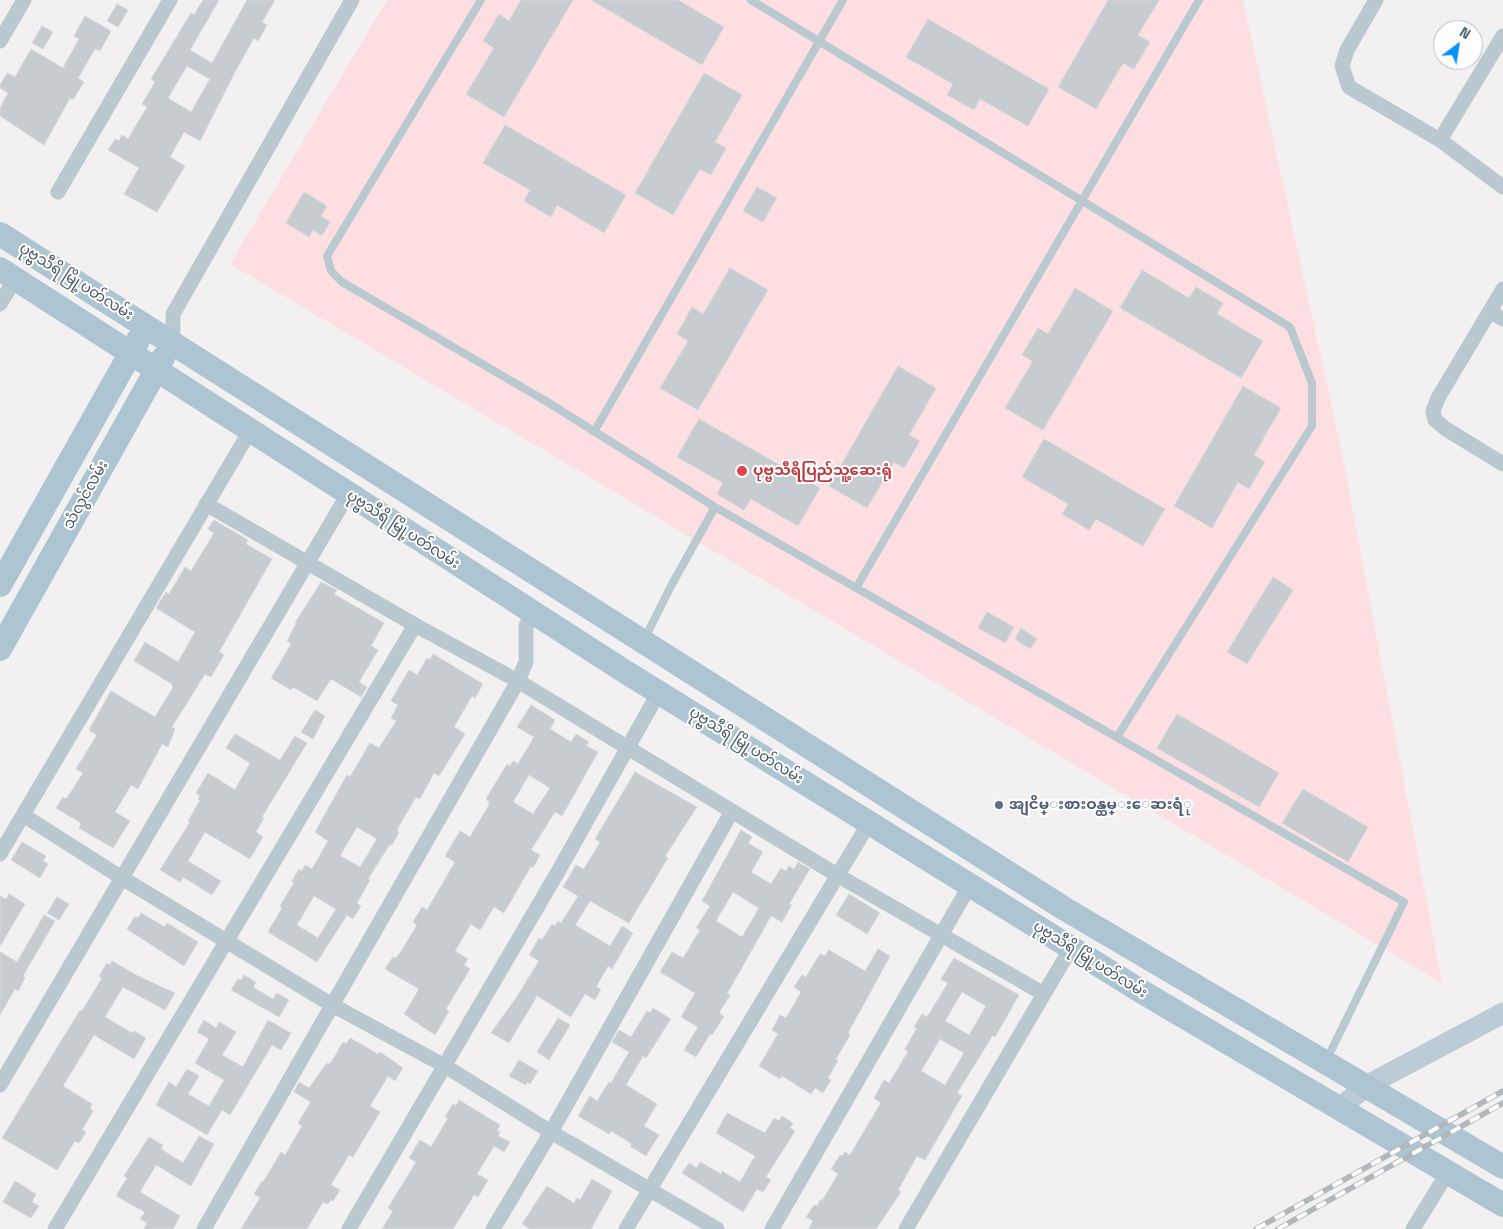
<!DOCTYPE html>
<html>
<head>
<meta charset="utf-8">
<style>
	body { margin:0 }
	#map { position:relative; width:1503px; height:1229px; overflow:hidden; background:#f3f0f1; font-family:"Space Grotesk",sans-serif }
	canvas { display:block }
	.north { position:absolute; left:1433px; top:20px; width:50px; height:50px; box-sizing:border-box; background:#fff; border:1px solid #b5bcc0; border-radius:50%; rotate:31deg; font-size:14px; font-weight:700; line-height:20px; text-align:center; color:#465861 }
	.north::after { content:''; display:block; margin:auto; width:18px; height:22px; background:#0392fb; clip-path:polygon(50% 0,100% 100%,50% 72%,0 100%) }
</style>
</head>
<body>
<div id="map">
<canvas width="1503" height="1229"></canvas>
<div class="north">N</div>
</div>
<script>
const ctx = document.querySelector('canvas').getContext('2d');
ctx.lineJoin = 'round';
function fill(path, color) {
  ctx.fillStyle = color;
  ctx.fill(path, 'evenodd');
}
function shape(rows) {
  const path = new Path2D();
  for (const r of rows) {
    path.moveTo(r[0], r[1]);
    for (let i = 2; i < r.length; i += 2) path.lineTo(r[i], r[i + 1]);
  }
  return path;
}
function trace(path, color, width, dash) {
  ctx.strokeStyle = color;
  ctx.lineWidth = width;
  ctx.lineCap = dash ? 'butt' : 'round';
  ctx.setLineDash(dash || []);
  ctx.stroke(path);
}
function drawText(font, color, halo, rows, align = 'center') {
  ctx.font = font + ' "Space Grotesk","Noto Sans Myanmar",sans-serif';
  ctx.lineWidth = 4;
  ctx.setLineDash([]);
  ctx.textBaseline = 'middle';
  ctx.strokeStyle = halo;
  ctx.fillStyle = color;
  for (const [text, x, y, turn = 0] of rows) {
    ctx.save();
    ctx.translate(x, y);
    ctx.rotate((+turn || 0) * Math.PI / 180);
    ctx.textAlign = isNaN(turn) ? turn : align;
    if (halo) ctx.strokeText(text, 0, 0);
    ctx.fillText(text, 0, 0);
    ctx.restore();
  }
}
fill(shape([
	[387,0,1243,0,1342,454,1442,983,230,264]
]), '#fedfe1');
const building = shape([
	[203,0,219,0,190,50,212,63,247,0,275,0,262,22,267,25,258,41,254,38,236,70,200,141,184,132,170,157,185,166,157,212,124,194,139,168,108,150,115,139,119,141,122,135,128,139,147,107,142,104,155,82,151,79,191,13,194,15,203,0],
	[187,66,210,79,191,112,168,98,187,66],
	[521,0,573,0,504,117,466,94,494,48,483,41,499,14,509,21,521,0],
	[591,0,678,0,724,27,702,65,591,0],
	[1108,0,1159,0,1138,35,1150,42,1134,69,1123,63,1096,109,1058,87,1108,0],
	[117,4,128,10,118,27,107,21,117,4],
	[85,16,111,31,100,51,95,49,78,78,84,82,73,100,70,98,44,145,0,116,0,108,8,93,0,88,0,85,7,73,15,77,31,49,63,68,79,39,74,36,85,16],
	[928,19,1049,89,1028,126,980,99,974,110,947,95,953,84,906,57,928,19],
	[42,26,53,32,43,49,32,43,42,26],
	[704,73,742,95,715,142,726,148,711,175,700,169,673,215,635,193,704,73],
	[505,125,626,195,604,233,557,205,551,217,524,201,530,190,483,163,505,125],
	[757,187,777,198,763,222,743,211,757,187],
	[304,192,327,206,321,216,330,222,322,236,313,230,309,237,286,223,304,192],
	[730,268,768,290,698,410,660,388,688,341,677,334,692,307,703,314,730,268],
	[1142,270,1189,298,1196,287,1223,303,1217,314,1263,341,1241,378,1120,308,1142,270],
	[1075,288,1113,311,1043,430,1005,408,1033,361,1022,355,1038,328,1048,334,1075,288],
	[898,366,936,388,909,435,920,441,904,468,894,462,867,508,829,486,898,366],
	[1243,386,1281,408,1254,455,1265,462,1249,489,1238,482,1212,528,1174,506,1243,386],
	[699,419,820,488,798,526,751,499,744,510,717,494,723,483,677,457,699,419],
	[1044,439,1165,509,1143,546,1096,519,1089,530,1062,514,1068,504,1022,477,1044,439],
	[214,520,248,540,246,544,272,559,219,652,224,655,211,677,205,674,172,727,175,729,168,747,162,744,138,789,131,785,115,812,130,821,113,848,79,828,81,823,56,808,63,797,66,799,71,792,83,773,76,769,97,735,89,730,111,691,155,717,173,687,172,684,134,661,145,642,178,662,195,632,156,608,166,592,169,594,185,567,191,571,214,533,208,529,214,520],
	[1273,577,1293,590,1247,664,1227,652,1273,577],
	[321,582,337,590,334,594,384,623,371,646,378,650,359,682,367,687,361,697,331,679,317,701,293,687,291,690,271,678,291,644,287,641,296,624,295,623,321,582],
	[987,612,1014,627,1005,643,978,628,987,612],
	[1021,628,1037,639,1030,649,1015,639,1021,628],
	[433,654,483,684,475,698,472,696,454,727,465,734,439,776,434,773,420,799,416,797,399,826,397,831,399,832,392,845,390,844,368,879,370,880,357,903,361,906,353,919,347,915,317,962,268,932,282,908,280,906,294,883,292,881,299,869,302,871,305,865,312,869,328,841,315,832,347,775,350,777,370,743,379,748,396,721,391,718,398,705,391,701,399,687,409,670,417,675,427,658,430,660,433,654],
	[357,827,377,839,360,867,340,856,357,827],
	[314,896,336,909,318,938,297,925,314,896],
	[531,705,555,720,550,729,571,742,576,734,589,742,586,746,598,752,562,816,555,812,531,850,540,855,533,868,531,866,504,913,494,907,480,930,471,924,455,951,468,959,464,965,470,969,446,1009,449,1011,435,1035,404,1014,419,989,385,969,393,957,396,958,400,953,417,925,413,922,422,907,427,910,455,862,445,856,460,831,470,837,489,805,489,801,486,799,507,764,510,766,513,761,518,764,534,737,517,727,531,705],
	[529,775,550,788,533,814,513,802,529,775],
	[315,710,325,716,313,739,301,732,315,710],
	[1177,714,1279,773,1259,807,1157,748,1177,714],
	[235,734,280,760,295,736,307,743,262,817,264,818,256,832,263,837,250,859,205,832,188,861,221,881,212,895,183,877,180,882,160,870,190,822,188,821,200,800,198,799,200,796,196,793,208,773,235,790,250,763,226,748,235,734],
	[635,772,697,807,665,856,668,858,629,923,590,901,575,925,610,946,622,926,633,933,612,969,608,966,596,987,601,989,595,1000,585,994,571,1017,537,996,509,1043,491,1033,516,998,539,961,529,955,539,938,542,940,552,924,555,926,558,921,561,923,578,896,563,887,576,865,584,869,600,842,595,839,635,772],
	[1303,789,1368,827,1348,862,1282,823,1303,789],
	[741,830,752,837,748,843,763,852,751,872,771,884,781,868,786,871,789,866,794,869,798,862,810,869,789,904,792,905,782,922,771,916,727,994,730,995,720,1011,720,1014,724,1016,712,1035,710,1034,696,1057,684,1050,698,1027,681,1017,695,993,660,972,672,952,683,958,700,930,696,928,710,906,702,901,741,830],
	[733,892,759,908,742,937,716,921,733,892],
	[22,842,46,856,43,861,48,864,40,878,11,860,22,842],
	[9,894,25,904,0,946,0,896,6,899,9,894],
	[849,894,880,913,867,934,836,915,849,894],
	[57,897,69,904,59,920,47,913,57,897],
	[141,913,165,927,167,923,198,942,184,966,127,929,135,916,138,918,141,913],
	[44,915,55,921,23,976,25,978,18,991,15,989,0,1015,0,952,17,962,44,915],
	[878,949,890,956,848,1033,850,1035,836,1059,838,1060,828,1078,831,1080,823,1093,815,1088,811,1094,782,1076,780,1079,759,1066,778,1034,772,1030,780,1015,786,1018,801,992,794,987,802,975,806,977,820,954,825,956,829,950,865,971,878,949],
	[954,958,1019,995,995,1037,993,1035,957,1093,962,1096,925,1160,917,1156,898,1190,901,1192,876,1229,809,1229,813,1221,806,1217,814,1205,817,1206,820,1200,822,1201,838,1174,831,1169,840,1155,842,1156,845,1152,850,1155,867,1126,881,1103,874,1098,884,1080,889,1083,908,1052,905,1049,917,1028,914,1027,922,1014,927,1017,948,983,941,979,954,958],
	[962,992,986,1006,969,1035,945,1021,962,992],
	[940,1039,964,1053,945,1085,921,1071,940,1039],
	[112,961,136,975,175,993,165,1010,123,987,105,1017,132,1033,134,1031,146,1038,134,1059,94,1035,63,1086,92,1104,90,1109,93,1111,82,1130,86,1132,79,1143,75,1141,57,1170,2,1138,80,1010,82,1011,102,978,99,976,107,963,110,965,112,961],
	[244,975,256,982,253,987,273,999,277,993,289,1000,279,1017,231,990,238,979,241,980,244,975],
	[653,1008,671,1019,646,1058,643,1056,626,1085,657,1104,644,1126,659,1135,646,1156,630,1146,632,1144,611,1131,609,1134,578,1116,590,1096,597,1101,609,1082,611,1083,629,1052,612,1042,619,1030,631,1037,647,1011,650,1013,653,1008],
	[558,1018,570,1025,549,1060,537,1052,558,1018],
	[204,1020,216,1028,219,1022,236,1032,222,1055,243,1067,268,1020,291,1033,281,1050,272,1045,230,1115,222,1110,207,1135,156,1105,169,1082,176,1087,187,1069,199,1076,188,1094,209,1106,224,1080,195,1063,209,1039,197,1032,204,1020],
	[350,1038,378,1054,380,1052,403,1068,395,1081,388,1076,370,1106,380,1112,353,1157,349,1155,331,1185,340,1190,333,1201,331,1200,328,1204,323,1202,307,1229,241,1229,260,1198,254,1194,262,1181,263,1182,281,1152,285,1155,302,1126,298,1123,311,1102,294,1092,299,1082,309,1088,327,1063,330,1064,343,1042,346,1044,350,1038],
	[519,1060,538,1071,530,1084,527,1082,526,1085,509,1076,519,1060],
	[459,1100,500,1125,497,1131,500,1132,498,1136,510,1142,504,1152,494,1146,477,1174,488,1180,478,1197,474,1195,453,1229,382,1229,393,1211,388,1208,416,1162,409,1158,420,1140,431,1147,448,1118,445,1117,453,1104,456,1106,459,1100],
	[727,1113,765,1133,774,1118,779,1121,782,1116,793,1123,790,1128,795,1131,766,1177,771,1180,763,1192,757,1189,743,1212,682,1173,689,1163,697,1168,700,1162,721,1174,722,1171,740,1182,755,1156,716,1133,727,1113],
	[199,1136,214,1144,191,1186,156,1165,140,1192,180,1216,173,1229,144,1229,147,1223,140,1219,145,1212,116,1196,127,1178,124,1176,149,1137,163,1145,161,1149,183,1163,199,1136],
	[592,1179,612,1191,591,1229,530,1229,522,1224,547,1186,574,1203,577,1198,580,1200,592,1179],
	[15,1181,36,1194,32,1202,39,1206,31,1218,3,1202,15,1181]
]);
fill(building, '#c7ccd1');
trace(building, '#d4d8dd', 1);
trace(shape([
	[481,0,327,256,331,271,342,282,549,403,715,507,1404,902,1327,1059],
	[751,0,1290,327,1312,383,1312,426,1117,737],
	[594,432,843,0],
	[856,588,1199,0],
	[644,640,671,586,715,507]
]), '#bac8cf', 8);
trace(shape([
	[1376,0,1347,50,1342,66,1349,87,1440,140,1503,187],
	[0,41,24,0],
	[1440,140,1503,36],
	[58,192,170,0],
	[1503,289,1438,398,1433,411,1435,420,1446,429,1503,464],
	[0,304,15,279],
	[1490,312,1503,319],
	[173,342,173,314,352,0],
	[206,504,415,625,518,681,837,875,1044,994],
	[23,815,122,878,332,1005,445,1066,551,1132,717,1229],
	[0,854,250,431],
	[0,1085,348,494],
	[55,1229,415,625],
	[204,1229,518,681,526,662,526,626,532,613],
	[349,1229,559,870,659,692],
	[493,1229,551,1132,732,811],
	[626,1229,869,823],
	[772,1229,970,885],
	[906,1229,1071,948],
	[1413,1229,1448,1172]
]), '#bac8cf', 15);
trace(shape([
	[1339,1109,1366,1086,1503,1013]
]), '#bcccd6', 21);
trace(shape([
	[0,234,1065,909,1503,1167],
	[0,269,624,671,1144,993,1503,1205],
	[0,585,138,340],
	[0,649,163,358]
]), '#adc5d2', 24);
const rail = shape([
	[1256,1229,1503,1091],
	[1278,1229,1503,1103]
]);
trace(rail, '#b2b7bc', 5.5);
trace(rail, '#fff', 4, [11]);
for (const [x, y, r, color] of [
	[742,471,6,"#e0444e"],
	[999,805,5,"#5c6f8a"]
]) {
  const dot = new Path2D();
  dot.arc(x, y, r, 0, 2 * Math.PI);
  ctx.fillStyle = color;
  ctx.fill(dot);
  trace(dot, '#fff', 2);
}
drawText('15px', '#465861', '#fff', [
	["ပုဗ္ဗသီရိ မြို့ပတ်လမ်း",76,282,32],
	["သံလွင်လမ်း",86,495,-61],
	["ပုဗ္ဗသီရိ မြို့ပတ်လမ်း",403,530,33],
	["ပုဗ္ဗသီရိ မြို့ပတ်လမ်း",746,746,32],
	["ပုဗ္ဗသီရိ မြို့ပတ်လမ်း",1090,960,32]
]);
drawText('bold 15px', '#be3a42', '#fff', [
	["ပုဗ္ဗသီရိပြည်သူ့ဆေးရုံ",753,471]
], 'left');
drawText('bold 15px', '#4e5e75', '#fff', [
	["အျငိမ္းစားဝန္ထမ္းေဆးရံု",1009,805]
], 'left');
</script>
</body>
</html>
